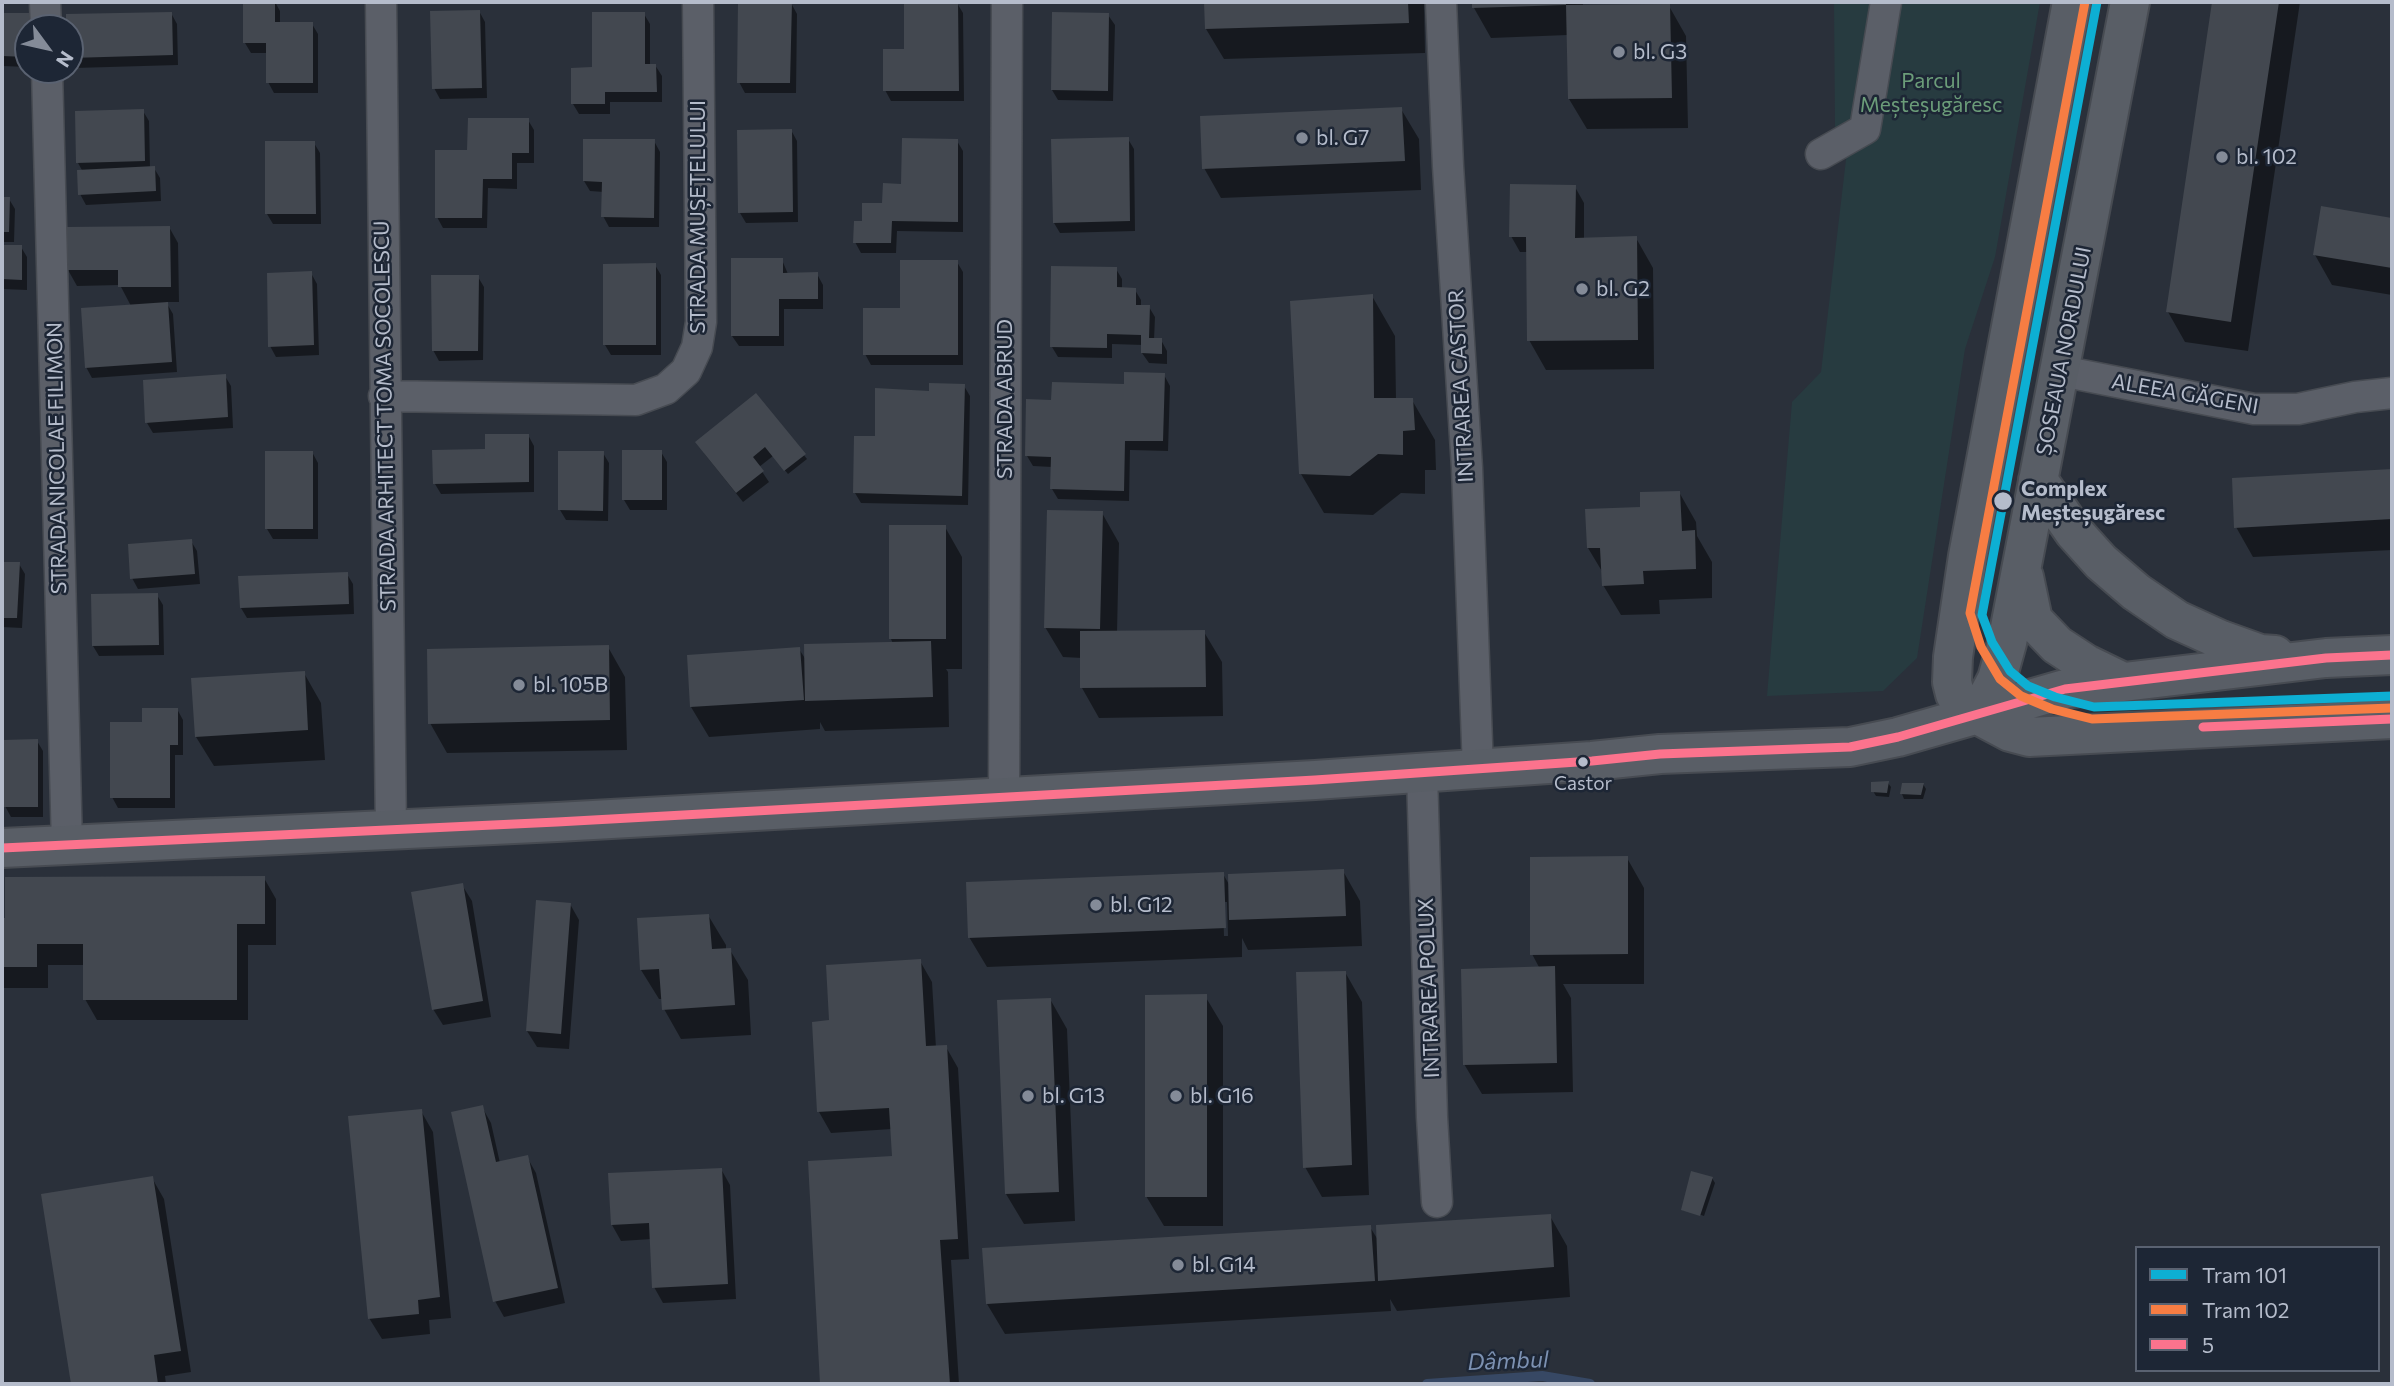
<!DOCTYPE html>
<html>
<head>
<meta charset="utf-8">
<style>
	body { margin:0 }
	#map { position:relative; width:2394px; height:1386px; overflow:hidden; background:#2a303a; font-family:Commissioner,sans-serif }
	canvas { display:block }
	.frame { position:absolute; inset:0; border:4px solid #b5bccb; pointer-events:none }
	.legend { position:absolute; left:2135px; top:1246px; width:245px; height:126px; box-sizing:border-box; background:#1d2635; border:2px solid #5a6271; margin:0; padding:9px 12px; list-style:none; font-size:21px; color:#b5bccb }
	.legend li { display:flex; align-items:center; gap:14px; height:35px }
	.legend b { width:35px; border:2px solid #5a6271 }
	.north { position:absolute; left:14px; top:14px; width:70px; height:70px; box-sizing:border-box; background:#1d2635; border:2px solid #5a6271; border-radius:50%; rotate:123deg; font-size:19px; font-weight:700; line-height:28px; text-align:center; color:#b5bccb }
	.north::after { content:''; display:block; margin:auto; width:24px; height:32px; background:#848b98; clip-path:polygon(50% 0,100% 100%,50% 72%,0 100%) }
</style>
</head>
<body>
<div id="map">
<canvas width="2394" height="1386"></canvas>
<div class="frame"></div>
<ul class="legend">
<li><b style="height:9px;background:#0dafd3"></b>Tram 101</li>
<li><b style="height:9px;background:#f77d43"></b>Tram 102</li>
<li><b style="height:9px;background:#fc738d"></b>5</li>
</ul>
<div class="north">N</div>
</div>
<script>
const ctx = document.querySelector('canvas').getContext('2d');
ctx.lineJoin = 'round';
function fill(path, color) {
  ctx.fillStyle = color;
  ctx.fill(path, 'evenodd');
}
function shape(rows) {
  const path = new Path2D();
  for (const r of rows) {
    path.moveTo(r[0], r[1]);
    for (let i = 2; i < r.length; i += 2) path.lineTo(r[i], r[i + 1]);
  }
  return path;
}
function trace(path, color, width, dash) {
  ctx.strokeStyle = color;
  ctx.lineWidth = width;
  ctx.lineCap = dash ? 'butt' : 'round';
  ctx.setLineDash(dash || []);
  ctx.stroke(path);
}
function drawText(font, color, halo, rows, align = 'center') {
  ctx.font = font + ' Commissioner,sans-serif';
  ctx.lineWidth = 5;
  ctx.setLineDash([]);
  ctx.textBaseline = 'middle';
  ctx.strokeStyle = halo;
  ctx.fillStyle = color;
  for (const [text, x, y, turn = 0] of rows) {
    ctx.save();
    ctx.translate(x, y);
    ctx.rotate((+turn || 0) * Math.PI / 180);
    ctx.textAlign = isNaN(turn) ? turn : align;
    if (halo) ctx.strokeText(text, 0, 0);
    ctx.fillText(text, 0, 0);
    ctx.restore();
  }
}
fill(shape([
	[1834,2,2040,2,1995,257,1965,349,1917,658,1883,691,1767,696,1792,402,1821,372,1849,134,1835,127]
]), '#273b40');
fill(shape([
	[245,2,275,2,280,11,280,24,312,24,318,34,318,93,274,93,268,82,268,53,251,53,245,43],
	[1206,2,1424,2,1425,53,1224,59,1206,29],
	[1474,2,1583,2,1583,7,1669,6,1686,36,1688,128,1587,129,1569,99,1568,35,1491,38,1474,8],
	[2214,2,2300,2,2248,351,2185,342,2168,312],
	[791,3,797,14,796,93,745,93,739,82],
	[957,3,963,13,964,101,891,101,885,90,906,51],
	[479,11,485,22,487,98,440,99,434,88],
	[171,13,177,24,178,65,75,68,70,60,70,28,68,28],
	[2,14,29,15,35,25,34,28,28,28,28,67,2,66],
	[644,14,650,24,650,65,655,65,662,76,662,102,610,102,610,114,579,114,573,104,594,69],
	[1108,15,1115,25,1113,101,1058,100,1052,90],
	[1401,109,1419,139,1421,190,1221,198,1204,168],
	[143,111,149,121,150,168,154,168,160,178,161,201,86,205,80,194,83,172,78,163],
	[528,120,534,130,534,163,517,163,517,189,488,188,487,228,443,228,437,217],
	[791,130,797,141,798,222,746,223,740,213],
	[1128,139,1134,149,1135,231,1060,233,1054,223],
	[654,141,660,152,659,227,609,227,603,216,604,192,590,191,584,181],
	[957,141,963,151,963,232,897,231,896,253,861,253,855,242,863,223,902,185],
	[314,143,320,153,321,224,273,224,267,214],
	[1575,187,1584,203,1584,238,1636,238,1653,268,1654,369,1546,370,1529,340,1528,252,1520,252,1511,236],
	[2,199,9,199,15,209,14,242,2,242],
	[2322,208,2392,220,2392,295,2332,285,2315,255],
	[169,227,178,243,179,302,166,302,173,314,177,372,92,378,86,367,131,306,120,285,77,286,68,270,68,229],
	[2,246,21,247,27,257,27,290,2,289],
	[782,260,788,274,817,274,823,285,823,309,784,309,784,346,739,346,732,336],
	[957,262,963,272,963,365,871,365,865,354,902,310],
	[655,265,661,275,661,355,611,355,605,345],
	[1116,269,1122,279,1122,289,1135,290,1141,300,1141,307,1149,307,1155,317,1154,340,1161,340,1167,351,1167,364,1149,363,1142,353,1143,345,1112,344,1112,358,1058,357,1052,347],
	[311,273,317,284,319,355,276,357,270,346],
	[478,277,484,287,483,360,439,361,433,350],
	[1372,296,1395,336,1396,400,1412,400,1435,440,1436,470,1425,470,1425,494,1401,493,1373,515,1324,513,1301,474],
	[1164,375,1170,386,1168,451,1130,450,1129,501,1058,499,1052,489,1052,467,1033,466,1027,456,1053,402],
	[225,376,231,386,233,428,153,433,147,423],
	[964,386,970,396,968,505,861,503,855,493,930,392],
	[756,395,807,459,788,474,773,456,759,467,769,482,743,502,704,453],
	[528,435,534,446,534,492,441,494,435,484,487,450],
	[312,452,318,463,318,539,273,539,267,529],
	[661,452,667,462,667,510,630,510,624,500],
	[603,453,609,463,608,521,566,520,560,510],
	[2392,471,2392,550,2253,557,2236,527,2234,480],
	[1679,492,1696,522,1697,536,1712,562,1712,598,1659,600,1660,614,1621,615,1603,585,1603,573,1588,548,1642,508],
	[1102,513,1119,543,1117,633,1204,632,1222,662,1223,716,1099,718,1082,688,1082,658,1063,657,1045,627],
	[945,527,962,557,962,669,946,669,948,672,949,727,825,731,820,722,820,729,709,737,691,707,799,649,806,660,893,644,891,639],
	[191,541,197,551,200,584,138,589,132,578],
	[2,563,19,564,25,574,22,628,2,627],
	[347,574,353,584,354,614,247,618,241,608],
	[157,595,163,605,164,655,99,656,93,646],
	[608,647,625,677,627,750,447,753,430,723],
	[304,673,321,703,325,760,214,766,196,737],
	[177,709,183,720,183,755,175,755,175,808,118,808,112,797,144,723],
	[37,741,43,751,43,817,11,817,5,806],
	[1888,783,1891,787,1889,797,1876,796,1873,791],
	[1923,784,1926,789,1923,799,1904,799,1902,794,1904,785],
	[1627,858,1644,888,1644,984,1563,984,1571,998,1573,1092,1482,1094,1464,1064,1540,969,1532,954],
	[1343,871,1360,901,1362,946,1248,950,1242,938,1242,957,987,967,969,937,1223,874,1230,886],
	[1223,902,1227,902,1228,936,1224,936],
	[264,878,276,899,276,945,248,945,248,1020,97,1020,85,999,85,965,48,965,48,988,2,988,2,920],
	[462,885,472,901,491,1017,443,1025,433,1009],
	[570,904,579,920,569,1049,537,1047,527,1031],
	[708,915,726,945,726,950,730,950,748,980,751,1035,681,1039,664,1009,663,999,659,999,641,970],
	[920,961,932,982,936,1048,946,1047,958,1068,969,1259,951,1260,959,1384,822,1384,809,1162,894,1157,892,1129,831,1133,819,1112,831,1022],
	[1345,972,1362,1002,1369,1195,1322,1197,1305,1167],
	[1205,996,1223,1026,1223,1226,1164,1226,1146,1196],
	[1050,999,1067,1029,1075,1221,1024,1224,1006,1194],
	[482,1107,491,1123,500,1163,527,1157,536,1173,565,1303,504,1317,495,1301],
	[421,1111,433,1132,451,1318,429,1320,430,1334,382,1339,369,1318],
	[721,1169,730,1185,736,1299,663,1303,654,1287,652,1239,621,1241,612,1225],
	[152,1178,164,1199,191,1372,165,1376,166,1384,73,1384,43,1196],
	[1712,1178,1715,1183,1704,1216,1684,1209,1684,1211,1683,1210],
	[1550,1216,1567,1246,1570,1297,1397,1311,1390,1299,1391,1311,1005,1334,987,1304,1370,1227,1378,1240]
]), '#0007');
trace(shape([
	[1427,1384,1542,1376,1590,1384]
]), '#374864', 10);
fill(shape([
	[243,2,275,2,275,22,313,22,313,83,266,83,266,43,243,43],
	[738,2,792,2,790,83,737,83],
	[904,2,958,2,959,91,883,91,883,49,904,49],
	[1204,2,1408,2,1409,23,1205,29],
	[1472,2,1566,2,1566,5,1472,8],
	[2212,2,2279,2,2231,322,2166,312],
	[1670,4,1672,98,1568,99,1566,5],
	[480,10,482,88,432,89,430,11],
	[172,12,173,55,70,58,70,28,66,28,66,14],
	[592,12,645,12,645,64,656,64,657,92,605,92,605,104,571,104,571,68,592,67],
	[1052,12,1109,13,1108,91,1051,90],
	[2,13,30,13,28,57,2,56],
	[1402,107,1405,161,1202,169,1200,116],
	[144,109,145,161,76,163,75,111],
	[468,118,529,118,529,153,512,153,512,179,483,179,482,218,435,218,435,150,467,150],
	[792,129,793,212,738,213,737,130],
	[1129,137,1130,221,1053,223,1051,139],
	[902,138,958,139,958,222,892,221,891,243,853,243,854,221,862,221,862,203,882,203,883,183,901,184],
	[583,139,655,139,654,218,601,217,602,182,583,181],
	[265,141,315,141,316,214,265,214],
	[155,166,156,191,78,195,77,170],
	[1510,184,1576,185,1575,238,1637,236,1638,340,1527,341,1526,237,1509,237],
	[2,197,10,197,9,232,2,232],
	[2321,206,2392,218,2392,268,2313,255],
	[170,226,171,287,118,287,118,270,66,270,66,227],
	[2,245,22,245,22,280,2,279],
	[731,258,783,258,783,273,818,272,818,299,779,299,779,336,731,336],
	[900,260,958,260,958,355,863,355,863,308,900,308],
	[656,263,656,345,603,345,603,264],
	[1051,266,1117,267,1117,287,1136,288,1136,305,1150,305,1149,338,1162,338,1162,354,1141,353,1141,335,1107,334,1107,348,1050,347],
	[312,271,314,345,268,347,267,273],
	[431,275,479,275,478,351,432,351],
	[1373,294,1374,398,1413,398,1415,430,1403,431,1403,455,1378,454,1350,476,1299,474,1290,301],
	[168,302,172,362,85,368,81,308],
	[1124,372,1165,373,1163,441,1125,441,1124,491,1050,489,1051,457,1025,456,1026,399,1051,400,1052,382,1124,384],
	[226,374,228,417,145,423,143,380],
	[929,383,965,384,962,496,853,493,854,436,875,436,875,388,929,391],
	[756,393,806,454,784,471,765,447,753,457,764,471,736,493,695,442],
	[485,434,529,434,529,482,433,484,432,450,485,449],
	[622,450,662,450,662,500,622,500],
	[265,451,313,451,313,529,265,529],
	[558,451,604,451,603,511,558,510],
	[2392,469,2392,519,2234,528,2232,478],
	[1680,491,1682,531,1695,530,1696,569,1643,571,1644,584,1602,586,1600,548,1587,548,1585,509,1640,507,1640,492],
	[1047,510,1103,511,1100,629,1044,628],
	[889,525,946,525,946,639,889,639],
	[192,539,195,574,130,579,128,544],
	[2,562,20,562,17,618,2,618],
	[348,572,349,604,240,608,238,576],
	[158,593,159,645,92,646,91,594],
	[1205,630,1206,687,1080,688,1080,631],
	[931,641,933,697,805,701,804,644],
	[609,645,610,720,428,724,427,649],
	[800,647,804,700,690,707,687,655],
	[305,671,308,730,195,737,191,678],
	[142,708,178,708,178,745,170,745,170,798,110,798,110,722,142,722],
	[38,739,38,807,3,807,3,740],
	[1889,781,1887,793,1871,792,1871,782],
	[1902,783,1924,783,1921,795,1900,794],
	[1628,856,1628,954,1530,955,1530,857],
	[1344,869,1346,916,1229,920,1228,874],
	[1224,872,1226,928,968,938,966,882],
	[265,876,265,924,237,924,237,1000,83,1000,83,944,37,944,37,967,2,967,2,918,5,918,5,877],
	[463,883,483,1001,432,1010,411,892],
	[536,900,571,903,561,1034,526,1031],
	[709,914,712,949,731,948,735,1005,662,1010,659,969,640,970,637,918],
	[921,959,926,1046,947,1045,958,1239,940,1240,950,1384,820,1384,808,1161,892,1156,889,1108,817,1112,812,1022,829,1020,826,965],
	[1555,966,1557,1063,1463,1065,1461,969],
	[1346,971,1352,1165,1303,1168,1296,972],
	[1207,994,1207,1197,1145,1197,1145,995],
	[1051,998,1059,1192,1005,1194,997,1000],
	[483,1105,496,1162,528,1155,558,1288,493,1302,451,1112],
	[422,1109,440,1297,418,1300,419,1314,368,1319,348,1116],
	[722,1168,728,1284,652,1288,649,1223,611,1225,608,1173],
	[1691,1171,1713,1177,1700,1216,1681,1210],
	[153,1176,181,1351,154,1355,158,1384,71,1384,41,1194],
	[1551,1214,1554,1267,1378,1281,1376,1225],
	[1371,1225,1375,1281,986,1304,982,1248]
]), '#434850');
const street = shape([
	[45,2,46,28],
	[381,2,391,831],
	[1441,2,1448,166,1467,468,1478,770],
	[47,70,67,846],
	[1821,154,1865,129,1886,2],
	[2061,371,2254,409,2298,409,2355,397,2392,393],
	[384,396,636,400,666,389,686,371,697,347,701,322,698,2],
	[1422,773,1432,1117,1437,1202],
	[1004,797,1007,2]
]);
const secondary = shape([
	[2072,2,1968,556,1953,657,1952,682,1955,694,1961,704,1978,715,2010,732,2029,737,2392,719],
	[2038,480,2074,532,2101,562,2136,592,2177,620,2221,640,2260,654,2275,655],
	[2024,577,2033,620,2057,645,2086,664,2123,682],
	[1978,715,1997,679,2007,643,2130,2],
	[2,848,557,822,1315,780,1592,761,1660,754,1850,747,1898,737,2065,689,2326,658,2392,655]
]);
trace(street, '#474b52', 33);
trace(secondary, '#474b52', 42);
trace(street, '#5b5f68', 30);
trace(secondary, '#595e66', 38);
trace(shape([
	[2203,727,2392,719],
	[2,848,557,822,1315,780,1592,761,1660,754,1850,747,1898,737,2065,689,2326,658,2392,655]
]), '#fc738d', 9);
trace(shape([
	[2097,2,1982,615,1992,642,2010,671,2028,686,2055,697,2094,707,2392,696]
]), '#0dafd3', 9);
trace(shape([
	[2085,2,1970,613,1981,647,2000,679,2021,696,2052,709,2092,719,2392,708]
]), '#f77d43', 9);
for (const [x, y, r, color] of [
	[1619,52,7,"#848b98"],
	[1302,138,7,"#848b98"],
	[2222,157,7,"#848b98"],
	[1582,289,7,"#848b98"],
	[2003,501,10,"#b5bccb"],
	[519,685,7,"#848b98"],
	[1583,762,6,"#b5bccb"],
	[1096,905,7,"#848b98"],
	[1028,1096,7,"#848b98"],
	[1176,1096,7,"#848b98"],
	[1178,1265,7,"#848b98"]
]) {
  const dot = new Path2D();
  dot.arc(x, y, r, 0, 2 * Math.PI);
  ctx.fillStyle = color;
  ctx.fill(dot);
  trace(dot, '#1d2635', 2.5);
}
drawText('19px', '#b5bccb', '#1d2635', [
	["Castor",1583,784]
]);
drawText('21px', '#b5bccb', '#1d2635', [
	["bl. G3",1633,52],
	["bl. G7",1316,138],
	["bl. 102",2236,157],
	["bl. G2",1596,289],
	["bl. 105B",533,685],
	["bl. G12",1110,905],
	["bl. G13",1042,1096],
	["bl. G16",1190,1096],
	["bl. G14",1192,1265]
], 'left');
drawText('21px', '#6b9c79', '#1d2635', [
	["Parcul",1931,81],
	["Meșteșugăresc",1931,105]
]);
drawText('21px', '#b5bccb', '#1d2635', [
	["STRADA MUȘEȚELULUI",698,217,-90],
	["ȘOSEAUA NORDULUI",2064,351,-79],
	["INTRAREA CASTOR",1461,386,-93],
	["ALEEA GĂGENI",2185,394,10],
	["STRADA ABRUD",1005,399,-90],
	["STRADA ARHITECT TOMA SOCOLESCU",385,416,-91],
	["STRADA NICOLAE FILIMON",57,458,-91],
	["INTRAREA POLUX",1429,988,-92]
]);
drawText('bold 21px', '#b5bccb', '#1d2635', [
	["Complex",2021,489],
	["Meșteșugăresc",2021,513]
], 'left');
drawText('italic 23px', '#7c91b2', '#1d2635', [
	["Dâmbul",1508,1361,-2]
]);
</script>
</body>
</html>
